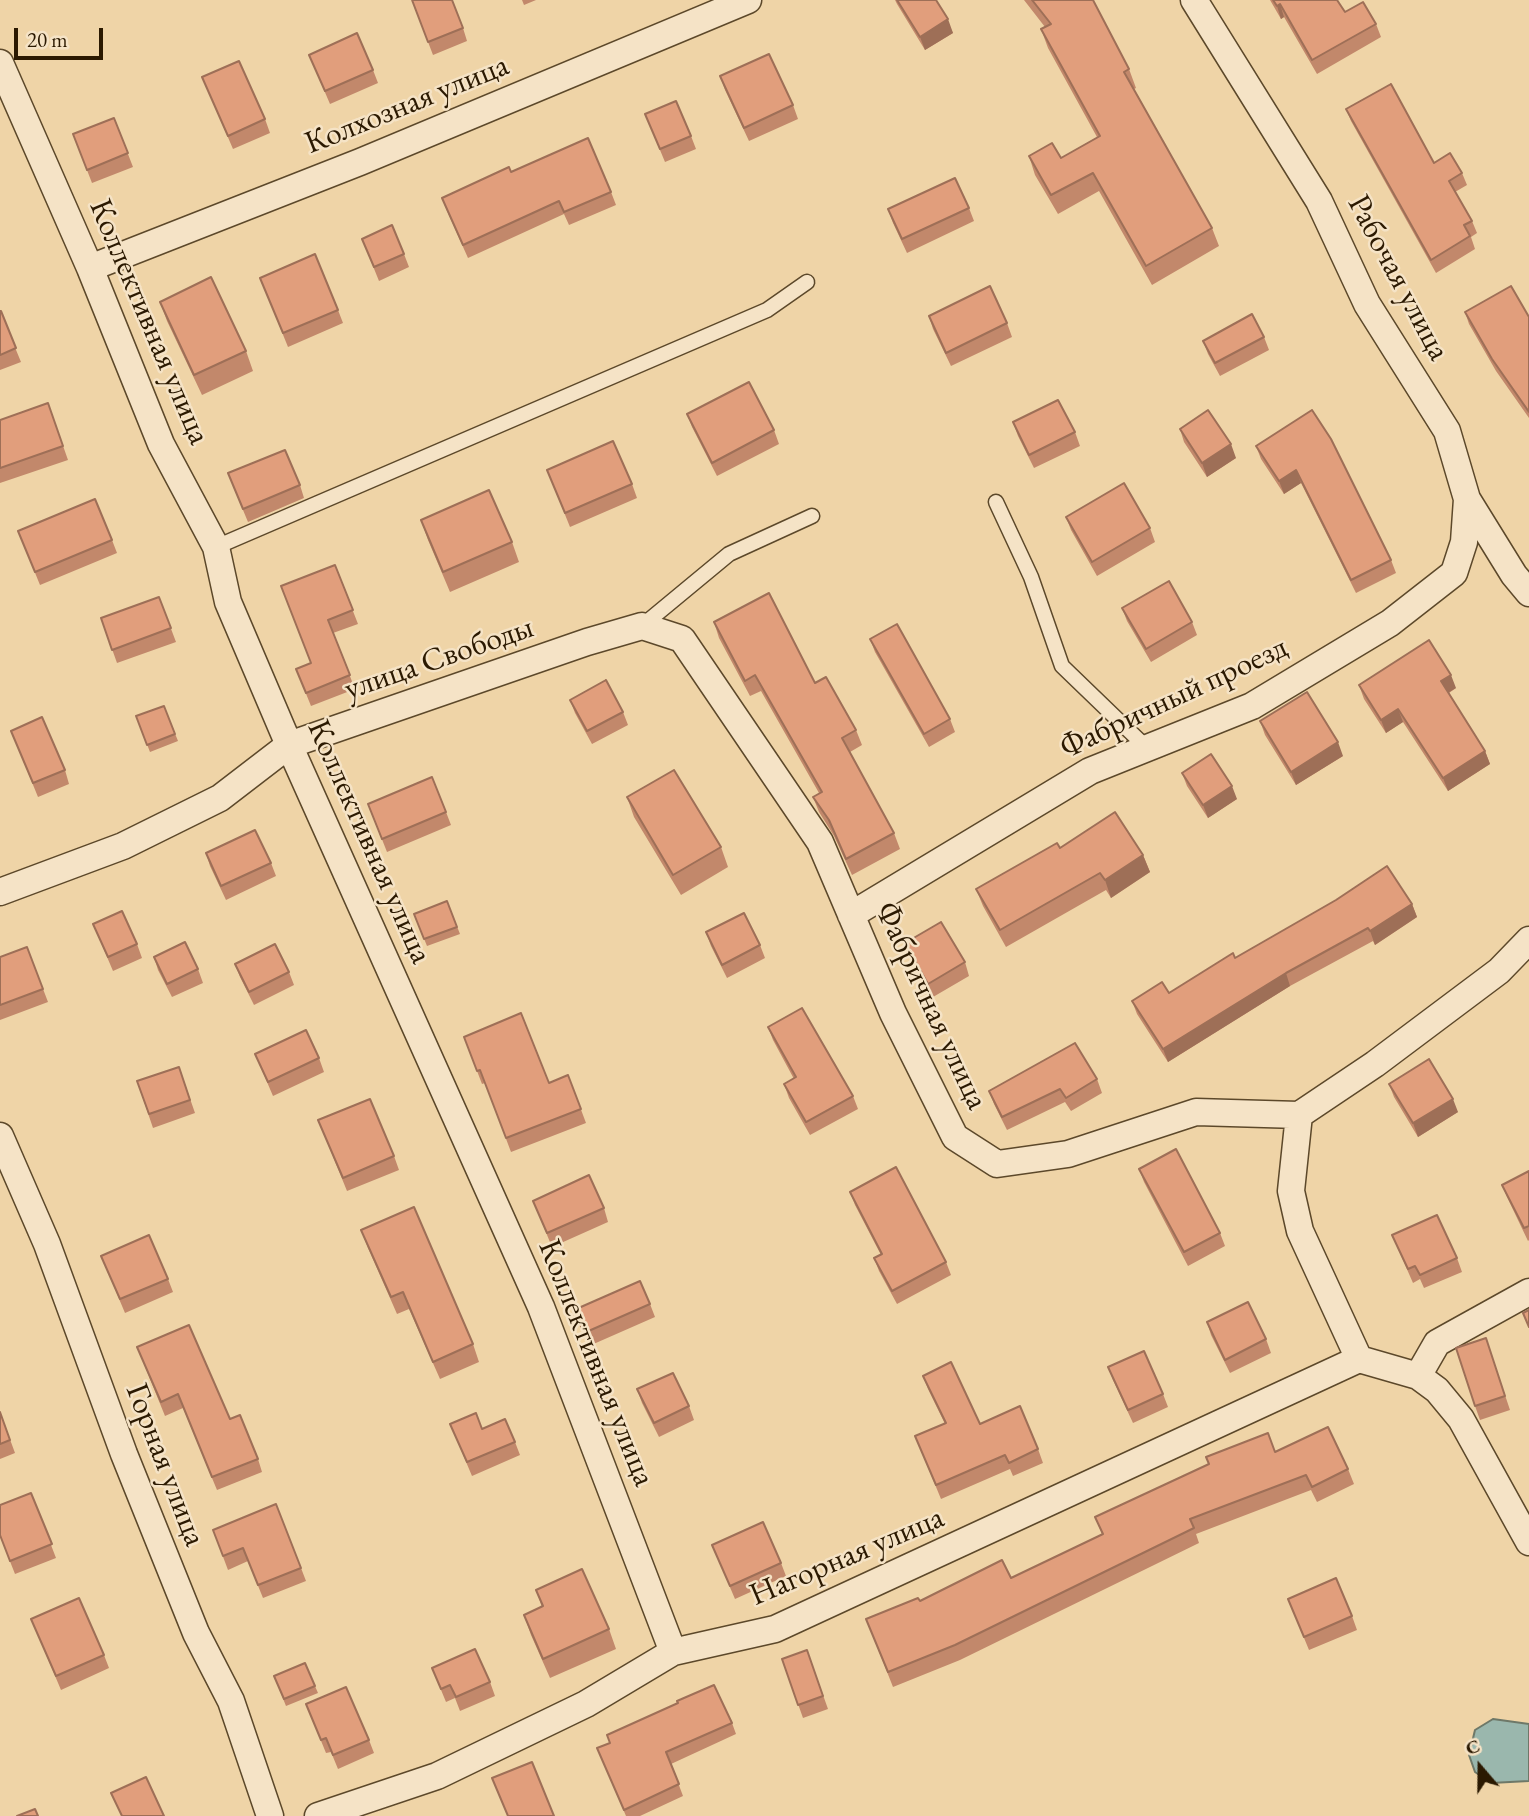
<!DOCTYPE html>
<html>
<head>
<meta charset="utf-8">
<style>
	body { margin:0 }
	#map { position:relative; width:1529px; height:1816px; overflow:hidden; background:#efd4a7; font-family:"EB Garamond",serif }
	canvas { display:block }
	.north { position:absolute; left:1445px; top:1732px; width:70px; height:70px; -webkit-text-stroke:5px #f5e3c6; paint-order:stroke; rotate:340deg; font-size:19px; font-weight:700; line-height:28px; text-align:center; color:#2b1901 }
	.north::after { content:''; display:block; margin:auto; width:24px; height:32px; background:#2b1901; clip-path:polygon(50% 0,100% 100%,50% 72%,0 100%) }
	.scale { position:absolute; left:14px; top:28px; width:89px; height:32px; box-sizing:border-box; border:4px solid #2b1901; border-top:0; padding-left:9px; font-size:21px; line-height:24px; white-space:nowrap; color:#2b1901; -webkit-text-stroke:5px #f5e3c6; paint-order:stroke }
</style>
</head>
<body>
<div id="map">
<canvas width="1529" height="1816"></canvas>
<div class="north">С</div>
<div class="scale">20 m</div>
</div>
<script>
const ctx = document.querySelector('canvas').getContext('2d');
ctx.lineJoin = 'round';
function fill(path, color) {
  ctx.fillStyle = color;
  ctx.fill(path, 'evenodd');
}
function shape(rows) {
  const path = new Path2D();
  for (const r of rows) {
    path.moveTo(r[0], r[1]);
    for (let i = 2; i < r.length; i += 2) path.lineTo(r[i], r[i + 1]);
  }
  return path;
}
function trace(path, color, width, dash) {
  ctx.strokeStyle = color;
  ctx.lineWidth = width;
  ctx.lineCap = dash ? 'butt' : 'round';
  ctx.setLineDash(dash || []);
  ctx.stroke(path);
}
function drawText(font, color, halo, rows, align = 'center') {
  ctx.font = font + ' "EB Garamond",serif';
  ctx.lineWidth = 5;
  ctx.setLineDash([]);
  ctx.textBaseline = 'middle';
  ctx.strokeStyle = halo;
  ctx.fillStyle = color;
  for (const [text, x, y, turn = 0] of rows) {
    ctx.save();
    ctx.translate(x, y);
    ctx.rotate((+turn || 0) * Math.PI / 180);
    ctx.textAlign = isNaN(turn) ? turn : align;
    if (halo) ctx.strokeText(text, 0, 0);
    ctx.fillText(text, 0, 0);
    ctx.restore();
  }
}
const water = shape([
	[1493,1719,1529,1724,1529,1781,1491,1783,1475,1772,1469,1755,1475,1730,1493,1719]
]);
fill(water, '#9ab7ad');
trace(water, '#6e7868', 2);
const service = shape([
	[996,502,1031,577,1062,666,1147,748],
	[216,547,767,310,807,282],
	[642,626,729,554,812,516]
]);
const minor = shape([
	[1194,0,1319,201,1367,304,1447,431,1467,499,1514,575,1529,593],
	[0,63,90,268,161,444,216,547,228,602,289,745,541,1307,673,1652],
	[90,268,360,162,748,0],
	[0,892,123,846,220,798,289,745,587,642,642,626,682,639,820,842,893,1013,955,1137,997,1164,1068,1154,1196,1112,1299,1115,1375,1064,1499,971,1529,940],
	[851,915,1090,771,1252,706,1390,623,1454,573,1464,542,1467,499],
	[1299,1115,1291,1191,1300,1231,1359,1359,1418,1376,1437,1390,1461,1419,1529,1542],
	[0,1136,47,1244,124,1454,196,1633,231,1701,270,1816],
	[1418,1376,1437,1343,1529,1292],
	[318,1816,437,1776,586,1704,673,1652,775,1629,1359,1359]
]);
trace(service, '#5c482a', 17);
trace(minor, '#5c482a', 29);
trace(service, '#f5e3c6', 14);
trace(minor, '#f5e3c6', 26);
fill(shape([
	[412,0,463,28,467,41,433,55],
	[522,0,536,0,524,5],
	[895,0,936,0,953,33,925,50,897,4],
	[1024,0,1093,0,1129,69,1136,88,1134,89,1212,228,1219,246,1152,285,1099,191,1058,214,1035,175,1029,156,1061,158,1097,137,1048,48,1041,29,1045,27],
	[1270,0,1337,0,1345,12,1376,24,1381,37,1317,74,1284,17,1281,19],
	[309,55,373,70,378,83,330,104],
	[720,76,793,105,798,119,749,141,725,90],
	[202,77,265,119,270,133,233,149],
	[1346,109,1434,163,1462,173,1467,185,1455,192,1472,221,1477,233,1471,237,1475,249,1436,273,1351,121],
	[645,114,691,136,696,149,665,162],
	[114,118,133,167,92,183,73,134],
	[611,192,616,205,569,225,564,214,468,258,447,211,442,198],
	[969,208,974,221,907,253,893,223,888,209],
	[362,239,404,254,409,267,379,281],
	[260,278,338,310,343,323,288,347],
	[160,302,246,351,253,371,202,395,167,321],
	[0,311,21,362,0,370],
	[1465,312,1529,317,1529,418,1496,371,1469,324],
	[929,316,1007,323,1012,337,951,366,933,329],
	[1264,337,1269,350,1220,376,1208,354,1203,341],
	[48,403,68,460,0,483,0,420],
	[1312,410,1391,560,1396,573,1356,593,1301,483,1284,494,1261,459,1256,446],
	[687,414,774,430,779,444,717,476,692,427],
	[1013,422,1075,432,1080,446,1034,468,1018,436],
	[1180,429,1236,458,1207,477,1184,442],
	[547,470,632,484,637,498,570,527],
	[300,485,304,498,248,522,233,486],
	[1066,517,1150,528,1155,542,1097,576,1071,530],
	[421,520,512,542,519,562,450,592,428,540],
	[18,531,112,540,117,553,40,585],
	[335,565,358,624,333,633,355,689,311,706,296,669,311,663],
	[159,597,176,642,117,663,101,618],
	[1122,608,1192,622,1197,635,1151,662,1127,621],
	[714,622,815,683,856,730,862,745,850,752,894,833,900,849,852,875,834,836,819,812,813,797,819,793,761,691,750,696,719,638],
	[870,639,950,719,955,732,929,747,875,652],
	[1359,685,1456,688,1449,693,1485,751,1490,764,1448,791,1403,722,1386,733,1364,699],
	[570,700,623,712,628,725,592,744,575,713],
	[164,706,178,741,150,752,136,716],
	[1260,721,1343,756,1296,785,1265,735],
	[11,731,65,770,69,784,38,797],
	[1182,773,1237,799,1208,818,1187,786],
	[627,797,721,847,728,867,681,895,634,817],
	[368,804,446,812,451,825,387,852],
	[1060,848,1143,855,1150,872,1111,898,1106,890,1006,947,983,906,976,889],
	[206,853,271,863,276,876,226,900,210,866],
	[447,901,460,934,427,946,414,914],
	[1412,904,1417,917,1375,945,1373,941,1290,986,1168,1062,1137,1014,1132,1001,1169,993,1235,958],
	[93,924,137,944,142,958,113,971],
	[706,932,760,945,765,958,727,978,711,946],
	[905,943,965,962,969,976,933,997,910,957],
	[27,947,48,1002,0,1020,0,957],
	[154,957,198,969,203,983,172,997,158,970],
	[235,964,289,972,294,985,254,1005,240,977],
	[768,1027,853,1096,858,1109,810,1135,789,1098,784,1084,794,1079,773,1040],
	[464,1037,549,1083,568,1075,586,1123,511,1152,485,1083,482,1084],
	[255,1054,319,1058,324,1072,273,1096],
	[179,1067,195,1113,153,1128,137,1081],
	[1097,1079,1102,1093,1071,1111,1065,1102,1007,1130,994,1104,989,1091],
	[1389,1084,1458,1112,1418,1137,1394,1097],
	[318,1120,394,1156,399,1170,347,1191],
	[1139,1169,1220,1233,1225,1246,1188,1266,1144,1182],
	[1529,1171,1529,1240,1528,1241,1507,1197,1502,1185],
	[850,1192,946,1262,951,1275,897,1304,879,1271,874,1258,881,1255,855,1205],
	[533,1201,604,1208,608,1222,552,1247],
	[361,1230,473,1344,479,1362,440,1379,409,1309,397,1314,368,1248],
	[1392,1235,1457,1258,1462,1272,1424,1288,1420,1279,1413,1283],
	[101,1256,168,1279,173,1292,125,1313],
	[650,1304,655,1317,589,1346,574,1310],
	[1207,1322,1266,1339,1271,1353,1230,1373,1211,1335],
	[1486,1338,1510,1410,1480,1420,1475,1406],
	[137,1347,258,1459,262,1472,217,1490,183,1408,165,1416],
	[1108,1367,1163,1394,1168,1407,1133,1423,1113,1380],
	[923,1376,980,1424,1038,1449,1043,1463,1013,1476,1010,1469,941,1499,915,1436,945,1424,928,1389],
	[637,1389,689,1406,694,1420,659,1437,642,1403],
	[0,1412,15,1453,0,1459],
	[450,1424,482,1429,515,1442,520,1455,472,1476],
	[1275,1452,1348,1469,1354,1484,1317,1502,1311,1490,1196,1534,1199,1543,960,1660,893,1687,866,1619,920,1601,1011,1578,1102,1534,1095,1517],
	[31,1493,56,1558,15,1574,0,1536],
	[213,1530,301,1568,306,1581,263,1598,248,1561,228,1570],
	[712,1545,781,1563,786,1576,735,1599],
	[536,1590,609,1629,616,1649,550,1678,531,1635,524,1615,542,1607],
	[1288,1599,1352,1616,1357,1630,1309,1650],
	[31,1619,104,1655,109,1668,61,1690],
	[807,1650,828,1709,803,1718,782,1659],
	[305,1663,318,1693,286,1706,274,1676],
	[432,1668,490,1682,495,1696,460,1711,455,1698,446,1702],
	[306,1704,369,1740,374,1753,338,1769,331,1752,326,1753],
	[732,1723,736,1734,671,1764,683,1796,640,1816,626,1816,597,1748]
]), '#c2886b');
fill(shape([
	[1280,4,1284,17,1281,19,1277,6],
	[948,19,953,33,925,50,920,37],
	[1231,444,1236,458,1207,477,1202,463],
	[1296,470,1301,483,1284,494,1279,481],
	[1451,675,1456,688,1446,694,1441,681],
	[1398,709,1403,722,1386,733,1381,720],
	[1338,742,1343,756,1296,785,1291,772],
	[1485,751,1490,764,1448,791,1443,778],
	[1232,786,1237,799,1208,818,1203,805],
	[1143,855,1150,872,1111,898,1105,880],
	[1412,904,1417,917,1375,945,1370,931],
	[1286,973,1290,986,1168,1062,1163,1049],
	[1453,1099,1458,1112,1418,1137,1413,1123]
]), '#9e6f57');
const building = shape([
	[412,0,452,0,463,28,428,42,412,0],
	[897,0,936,0,948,19,920,37,897,0],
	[1032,0,1093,0,1129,69,1124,72,1212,228,1146,266,1093,173,1051,195,1029,156,1052,143,1061,158,1100,136,1041,29,1051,24,1032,0],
	[1273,0,1337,0,1345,12,1363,2,1376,24,1312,60,1280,4,1277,6,1273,0],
	[357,33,373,70,325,91,309,55,357,33],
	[769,54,793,105,744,128,720,76,769,54],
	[239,61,265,119,228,136,202,77,239,61],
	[1391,84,1434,163,1450,153,1462,173,1449,181,1472,221,1464,225,1470,236,1431,260,1346,109,1391,84],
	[676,101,691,136,660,149,645,114,676,101],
	[114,118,128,153,87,170,73,134,114,118],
	[588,138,611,192,564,212,559,201,463,245,442,198,509,167,511,172,588,138],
	[955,178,969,208,902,239,888,209,955,178],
	[392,225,404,254,374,267,362,239,392,225],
	[315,254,338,310,283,333,260,278,315,254],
	[211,277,246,351,194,375,160,302,211,277],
	[990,286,1007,323,946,353,929,316,990,286],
	[1511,286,1529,317,1529,412,1492,359,1465,312,1511,286],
	[0,311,1,311,16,348,0,355,0,311],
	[1252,314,1264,337,1215,363,1203,341,1252,314],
	[749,382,774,430,712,463,687,414,749,382],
	[1058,400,1075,432,1029,455,1013,422,1058,400],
	[48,403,63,446,0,468,0,420,48,403],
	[1208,410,1231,444,1202,463,1180,429,1208,410],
	[1312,410,1331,439,1391,560,1351,580,1296,470,1279,481,1256,446,1312,410],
	[613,441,632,484,565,513,547,470,613,441],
	[285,450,300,485,243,509,228,473,285,450],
	[1124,483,1150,528,1092,562,1066,517,1124,483],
	[489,490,512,542,443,572,421,520,489,490],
	[95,499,112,540,35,572,18,531,95,499],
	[335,565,353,610,328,620,350,675,306,693,296,669,311,663,281,586,335,565],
	[1169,581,1192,622,1146,649,1122,608,1169,581],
	[769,593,815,683,826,677,856,730,842,738,894,833,846,859,829,820,813,797,822,792,755,675,745,681,714,622,769,593],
	[159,597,171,628,112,650,101,618,159,597],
	[897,624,950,719,924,734,870,639,897,624],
	[1429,640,1451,675,1441,681,1485,751,1443,778,1398,709,1381,720,1359,685,1429,640],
	[606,680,623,712,587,731,570,700,606,680],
	[1307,692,1338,742,1291,772,1260,721,1307,692],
	[164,706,175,734,147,745,136,716,164,706],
	[42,717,65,770,33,783,11,731,42,717],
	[1211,754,1232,786,1203,805,1182,773,1211,754],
	[674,770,721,847,673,875,627,797,674,770],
	[432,777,446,812,382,839,368,804,432,777],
	[1115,812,1143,855,1105,880,1100,873,1000,930,976,889,1057,843,1060,848,1115,812],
	[255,830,271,863,221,886,206,853,255,830],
	[1387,866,1412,904,1370,931,1368,928,1286,973,1163,1049,1132,1001,1162,982,1169,993,1233,953,1235,958,1336,900,1387,866],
	[447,901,457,927,424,939,414,914,447,901],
	[122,911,137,944,108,957,93,924,122,911],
	[744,913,760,945,722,965,706,932,744,913],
	[941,922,965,962,928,984,905,943,941,922],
	[185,942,198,969,167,984,154,957,185,942],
	[275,944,289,972,249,992,235,964,275,944],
	[27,947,43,989,0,1005,0,957,27,947],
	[802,1008,853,1096,806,1122,784,1084,796,1077,768,1027,802,1008],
	[521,1013,549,1083,568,1075,581,1109,506,1138,480,1070,477,1071,464,1037,521,1013],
	[306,1030,319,1058,268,1082,255,1054,306,1030],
	[1075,1043,1097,1079,1066,1098,1060,1089,1002,1117,989,1091,1075,1043],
	[1429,1059,1453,1099,1413,1123,1389,1084,1429,1059],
	[179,1067,190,1100,149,1114,137,1081,179,1067],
	[370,1099,394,1156,343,1178,318,1120,370,1099],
	[1176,1149,1220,1233,1184,1252,1139,1169,1176,1149],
	[896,1167,946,1262,892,1291,874,1258,882,1254,850,1192,896,1167],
	[1529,1171,1529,1226,1524,1228,1502,1185,1529,1171],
	[589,1175,604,1208,547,1233,533,1201,589,1175],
	[414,1207,473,1344,433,1362,403,1292,391,1297,361,1230,414,1207],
	[1437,1215,1457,1258,1420,1275,1415,1266,1408,1269,1392,1235,1437,1215],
	[149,1235,168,1279,120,1299,101,1256,149,1235],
	[640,1281,650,1304,584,1333,574,1310,640,1281],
	[1248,1302,1266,1339,1225,1360,1207,1322,1248,1302],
	[1529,1310,1529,1327,1523,1313,1529,1310],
	[189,1325,230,1419,240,1415,258,1459,212,1477,178,1394,161,1402,137,1347,189,1325],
	[1486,1338,1505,1396,1475,1406,1456,1348,1486,1338],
	[1144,1351,1163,1394,1128,1410,1108,1367,1144,1351],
	[951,1362,980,1424,1020,1406,1038,1449,1009,1463,1005,1455,936,1485,915,1436,946,1423,923,1376,951,1362],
	[673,1373,689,1406,654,1423,637,1389,673,1373],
	[0,1412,10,1440,0,1444,0,1412],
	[476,1413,482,1429,505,1419,515,1442,467,1462,450,1424,476,1413],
	[1328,1427,1348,1469,1312,1487,1306,1475,1190,1519,1194,1528,955,1645,888,1672,866,1619,918,1598,920,1601,1002,1560,1011,1578,1103,1534,1095,1517,1209,1464,1206,1457,1268,1433,1275,1452,1328,1427],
	[31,1493,52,1544,10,1561,0,1535,0,1505,31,1493],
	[276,1504,301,1568,258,1585,243,1548,223,1556,213,1530,276,1504],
	[763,1522,781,1563,730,1586,712,1545,763,1522],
	[582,1569,609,1629,543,1659,524,1615,543,1606,536,1590,582,1569],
	[1336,1578,1352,1616,1304,1637,1288,1599,1336,1578],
	[79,1598,104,1655,56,1676,31,1619,79,1598],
	[475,1649,490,1682,456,1697,450,1685,441,1689,432,1668,475,1649],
	[807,1650,823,1696,798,1705,782,1659,807,1650],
	[305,1663,315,1686,284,1699,274,1676,305,1663],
	[714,1685,732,1723,666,1752,679,1784,624,1810,597,1748,610,1743,607,1735,678,1703,677,1701,714,1685],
	[346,1687,369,1740,333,1755,326,1738,321,1740,306,1704,346,1687],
	[532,1762,554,1816,508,1816,492,1778,532,1762],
	[146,1777,164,1816,122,1816,111,1793,146,1777],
	[35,1809,38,1816,17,1816,35,1809]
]);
fill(building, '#e19e7c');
trace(building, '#9e6f57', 2);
drawText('32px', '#2b1901', '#f5e3c6', [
	["Колхозная улица",407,105,-22],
	["Рабочая улица",1398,278,62],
	["Коллективная улица",149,322,67],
	["улица Свободы",439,659,-19],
	["Фабричный проезд",1174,698,-25],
	["Коллективная улица",369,842,66],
	["Фабричная улица",931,1006,65],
	["Коллективная улица",596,1363,68],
	["Горная улица",165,1465,69],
	["Нагорная улица",847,1557,-23]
]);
</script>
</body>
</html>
